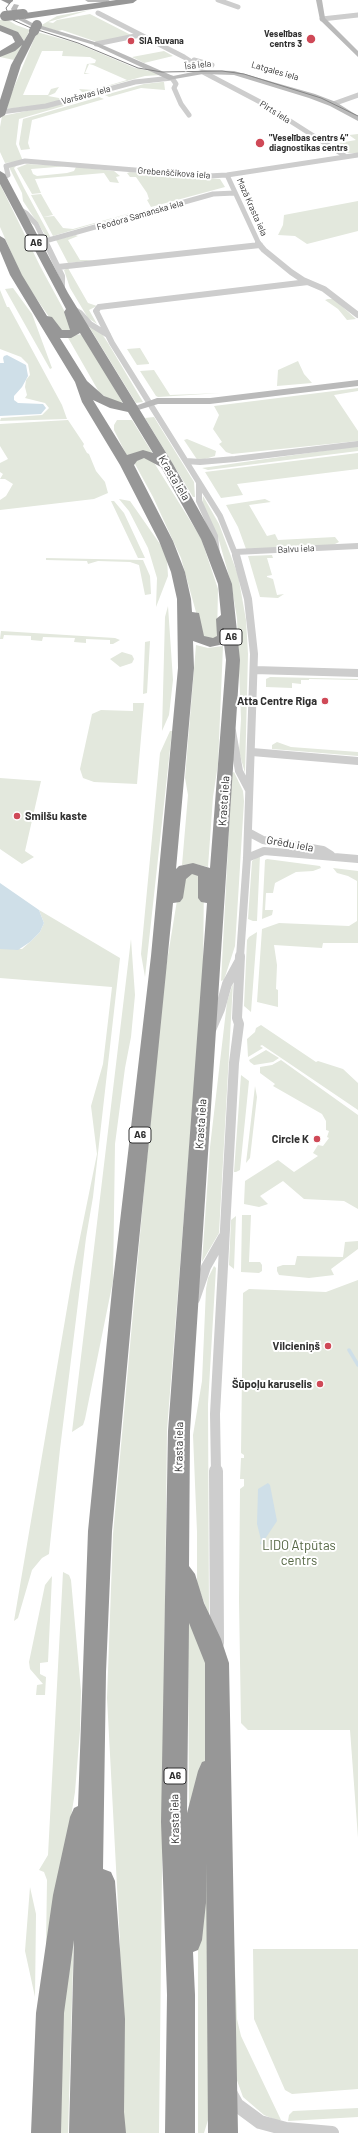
<!DOCTYPE html>
<html>
<head>
<meta charset="utf-8">
<style>
	body { margin:0 }
	canvas { display:block; background:#fff }
</style>
</head>
<body>
<canvas width="358" height="2133"></canvas>
<script>
const ctx = document.querySelector('canvas').getContext('2d');
ctx.lineJoin = 'round';
function fill(path, color) {
  ctx.fillStyle = color;
  ctx.fill(path, 'evenodd');
}
function shape(rows) {
  const path = new Path2D();
  for (const r of rows) {
    path.moveTo(r[0], r[1]);
    for (let i = 2; i < r.length; i += 2) path.lineTo(r[i], r[i + 1]);
  }
  return path;
}
function trace(path, color, width, dash) {
  ctx.strokeStyle = color;
  ctx.lineWidth = width;
  ctx.lineCap = dash ? 'butt' : 'round';
  ctx.setLineDash(dash || []);
  ctx.stroke(path);
}
function drawText(font, color, halo, rows, align = 'center') {
  ctx.font = font + ' Barlow,sans-serif';
  ctx.lineWidth = 4;
  ctx.setLineDash([]);
  ctx.textBaseline = 'middle';
  ctx.strokeStyle = halo;
  ctx.fillStyle = color;
  for (const [text, x, y, turn = 0] of rows) {
    ctx.save();
    ctx.translate(x, y);
    ctx.rotate((+turn || 0) * Math.PI / 180);
    ctx.textAlign = isNaN(turn) ? turn : align;
    if (halo) ctx.strokeText(text, 0, 0);
    ctx.fillText(text, 0, 0);
    ctx.restore();
  }
}
fill(shape([
	[90,10,48,22,53,23,57,20,90,14,131,35,97,42,62,30,58,31,40,26,57,16],
	[0,20,8,20,16,25,30,30,14,60,0,57,0,55,24,41,23,39,15,31,0,26],
	[37,32,76,43,135,68,155,72,161,75,145,76,83,93,79,89,93,90,127,80,93,65,89,64,85,73,90,74,84,74,87,64,95,63,96,60,90,57,62,56,63,51,42,51,23,95,48,95,51,89,59,87,55,93,48,96,59,98,76,95,49,104,5,109],
	[164,51,173,56,144,63,132,57],
	[162,82,164,82,165,90,141,88,109,97,105,95,144,84],
	[99,97,104,99,32,120,28,143,30,149,21,150,19,144,23,119],
	[80,100,84,100,19,119,16,144,23,161,5,163,0,152,0,127,2,116],
	[358,134,358,153,347,153,333,144,356,140,349,135],
	[27,164,69,166,31,169,33,174,37,176,67,173,74,171,76,167,114,171,120,176,116,177,119,183,110,182,104,173,35,179,41,193,32,194,17,168],
	[17,165,14,168,24,188,51,238,46,236,23,201,22,193,9,167],
	[130,172,220,179,225,187,151,207,147,200,149,199,147,193,136,177,130,177,127,173],
	[0,184,40,266,72,325,71,331,58,330,23,279,0,227],
	[41,194,53,215,43,217,31,195],
	[358,201,358,231,307,244,295,236,278,235,283,225,284,215],
	[141,210,53,236,43,217,54,216,63,228,73,229],
	[75,235,78,236,68,240,80,260,95,260,68,263,56,240],
	[68,268,88,303,97,306,89,310,97,324,88,318,70,288,64,270],
	[13,288,32,314,52,368,50,369,5,289],
	[0,290,7,307,9,307,62,405,67,419,0,421,1,418,42,415,49,408,45,403,25,398,27,395,25,387,26,380,30,375,28,364,21,357,0,349],
	[328,299,334,299,356,319,347,320,338,309,325,300],
	[88,325,102,334,108,343,143,402,136,403],
	[83,334,106,373,123,404,110,400,99,392,67,336],
	[140,348,149,363,149,364,137,365,127,349],
	[298,361,304,374,312,383,277,386,278,370],
	[154,370,170,395,221,393,158,397,156,396,140,371],
	[358,388,358,391,334,395,358,431,358,441,232,454,226,452,219,444,222,442,213,429,219,415,214,406],
	[154,417,194,482,195,497,193,497,145,418],
	[68,420,84,444,83,446,87,453,89,454,96,471,105,482,108,493,94,499,0,510,0,500,6,496,13,484,5,479,0,479,3,474,0,472,0,463,8,459,0,446,0,424],
	[117,420,132,420,153,454,143,451,127,456,114,430,114,425],
	[187,439,216,451,215,456,198,461,184,440],
	[358,446,358,451,208,470,202,468],
	[358,453,358,469,237,484,243,495,221,498,205,472],
	[144,457,153,461,201,538,218,589,217,638,204,641,181,558,153,497,135,464,135,462],
	[203,496,219,524,238,575,246,620,248,654,245,773,239,752,241,719,237,618,231,583,218,537,202,504],
	[119,499,130,501,160,544,167,559,168,576,156,607,157,578,148,548,129,511],
	[265,499,271,502,249,505,267,536,275,534,278,540,335,537,339,542,333,545,246,549,238,527,226,505],
	[111,501,114,501,124,513,145,558,138,558,137,556],
	[272,555,273,558,267,558,272,575,267,576,267,577,273,579,277,595,284,594,278,598,260,597,248,556],
	[46,558,143,560,150,576,151,594,145,595,139,565,130,562,98,561,88,564,87,561,46,560],
	[168,606,173,680,169,715,162,731,165,617],
	[1,631,115,638,120,640,113,644,110,644,110,640,86,639,86,643,74,642,75,638,43,637,42,641,31,640,31,636,4,635,3,639,0,639],
	[150,641,147,693,143,694,145,642],
	[196,645,208,648,223,646,218,764,213,797,208,867,195,864,182,865,188,795,185,778],
	[122,652,132,655,134,659,132,663,120,667,110,659],
	[270,677,358,679,358,680,309,679,309,680,301,680,301,684,292,683,292,688,266,687,266,679],
	[133,703,144,703,137,784,94,782,83,778,80,769,92,714,101,710,133,711],
	[170,731,172,731,145,977,141,954,160,753],
	[277,742,291,747,358,752,358,756,272,749,272,745],
	[234,772,243,791,244,801,239,883,235,946,224,980,221,981,232,773],
	[0,778,41,781,25,851,34,857,22,864,0,849],
	[260,855,257,921,253,921,248,919,252,861],
	[267,859,320,866,321,868,313,871,296,872,275,883,273,893,266,893,265,910,273,910,272,915,262,919,265,860],
	[333,868,358,871,358,943,323,943,322,948,274,945,277,965,276,989,278,990,278,1007,257,1002,262,929,279,923,349,926,357,921,357,881,348,876,337,873],
	[192,873,200,875,204,880,203,974,167,1430,159,2133,123,2133,118,2099,120,1943,107,1698,113,1534,162,992,180,882],
	[39,910,120,958,93,1197,86,1238,60,1449,49,1554,42,1558,32,1570,18,1618,14,1621,74,1267,97,1154,91,1106,103,1064,112,987,0,978,0,949,22,949,30,942,40,932,44,923],
	[257,932,251,1012,244,1006,247,940,249,937],
	[131,939,135,995,131,1037,125,1068,115,1144,113,1281,85,1419,83,1425,72,1432],
	[233,983,219,1233,202,1262,210,1147,227,1002],
	[261,1025,316,1062,318,1061,343,1069,358,1083,358,1110,262,1045,260,1046,263,1048,248,1057,247,1039,255,1032,256,1028],
	[266,1050,279,1058,273,1062,254,1065,250,1062,249,1060],
	[281,1060,358,1115,358,1209,344,1201,304,1199,283,1181,260,1196,268,1204,259,1207,244,1204,245,1181,278,1160,294,1172,318,1156,313,1153,318,1145,323,1146,329,1138,327,1137,329,1131,326,1130,326,1121,322,1114,273,1086,275,1084,260,1073,260,1067,272,1065],
	[241,1075,249,1081,240,1170,236,1172,234,1172],
	[255,1086,257,1097,250,1158,246,1163],
	[242,1215,251,1215,249,1262,260,1262,262,1265,262,1271,259,1273,241,1272],
	[236,1216,234,1269,229,1265,231,1220],
	[358,1241,358,1249,331,1269,334,1275,309,1278,279,1275,277,1271,277,1267,283,1265,295,1265,297,1256,343,1257,345,1242],
	[214,1266,216,1268,208,1404,209,1615,197,1584,197,1532,193,1435,202,1381,206,1289,208,1278],
	[358,1280,358,1838,350,1730,248,1730,241,1723,239,1600,240,1489,244,1486,244,1479,240,1479,241,1458,244,1458,244,1455,241,1453,243,1293,249,1289,326,1292],
	[63,1572,69,1575,71,1580,81,1691,80,1730,75,1792,50,1948,46,1948,47,1880,44,1872,39,1870,48,1855],
	[52,1576,48,1662,40,1663,40,1674,46,1677,45,1695,36,1695,37,1685,43,1684,30,1669,29,1662,45,1585],
	[188,1614,206,1649,208,1753,189,1821],
	[208,1810,209,2117,204,2133,198,2133,198,1882],
	[30,1887,36,1914,35,1997,25,1951],
	[75,1897,68,2133,56,2133,59,2010],
	[234,1944,237,2019,241,2036,281,2120,276,2120,264,2115,243,2097,231,2064],
	[253,1949,358,1949,358,2089,292,2094,285,2090,254,2019],
	[358,2108,358,2117,288,2121,289,2115,293,2111]
]), '#e3e8dd');
fill(shape([
	[7,355,26,365,28,376,22,387,14,396,14,400,18,403,43,404,46,408,41,414,0,416,0,363,4,363,3,358,4,356],
	[0,883,39,910,44,923,40,932,30,942,18,950,0,949],
	[268,1483,270,1485,277,1521,265,1539,264,1545,260,1544,261,1540,257,1524,258,1489]
]), '#cfdfe8');
trace(shape([
	[349,1350,358,1365]
]), '#cfdfe8', 3.5);
trace(shape([
	[218,0,238,7],
	[98,13,184,57,201,68],
	[322,19,358,15],
	[96,44,140,35],
	[194,60,212,65],
	[203,72,262,103,345,156],
	[333,104,358,95],
	[1,112,46,106,135,82,172,78,176,84,174,88,181,104,189,115],
	[227,175,259,244],
	[2,178,8,175,6,166,25,161,208,176,227,175,358,155],
	[18,208,26,213,36,224,46,244],
	[45,241,213,194,235,193]
]), '#cdcdcd', 5);
trace(shape([
	[46,243,62,276,62,293],
	[258,243,264,250,291,272,303,280,324,289,358,315],
	[58,267,260,245],
	[70,307,80,313,90,324,108,335],
	[186,461,200,462,235,459,358,444],
	[199,483,199,501,215,536,217,554],
	[235,552,358,546],
	[236,556,220,516,112,343,96,311,99,307,308,282]
]), '#cdcdcd', 6);
trace(shape([
	[236,555,248,599,254,654,247,858,240,957],
	[254,670,358,673],
	[232,731,239,771,249,790],
	[252,752,358,761],
	[248,832,263,840,323,850,331,855],
	[247,858,264,851,358,859]
]), '#cdcdcd', 8);
trace(shape([
	[211,1030,220,1009,227,984,239,962],
	[195,1299,206,1267,223,1237],
	[216,1472,215,1414,234,1063,239,1024,237,1018,240,956]
]), '#cdcdcd', 10);
trace(shape([
	[216,1471,217,1643],
	[231,2094,237,2105,260,2122,286,2129,332,2133]
]), '#cdcdcd', 14);
fill(shape([
	[85,0,110,0,107,2,88,2,85,0],
	[316,0,322,0,325,18,358,51,358,57,320,20,316,0],
	[14,4,19,5,17,9,18,14,14,14,11,9,14,4],
	[19,18,23,18,36,25,31,26,19,20,19,18],
	[39,25,98,43,173,76,203,70,234,71,315,94,336,102,358,116,358,121,330,106,309,98,234,75,203,74,169,80,94,45,37,28,37,26,39,25],
	[358,380,358,386,210,404,158,404,132,412,127,409,157,398,210,398,358,380]
]), '#bababa');
fill(shape([
	[1,0,13,0,13,1,9,4,1,0],
	[116,0,137,0,133,3,25,19,21,16,25,13,116,0],
	[0,25,18,32,24,41,31,29,34,28,38,31,21,65,5,115,0,118,0,100,11,65,22,45,15,51,0,57,0,51,15,42,12,36,0,31,0,25],
	[0,171,5,174,68,293,173,464,215,539,232,584,240,660,190,1431,189,1566,195,1574,204,1603,221,1639,229,1663,238,2133,208,2133,206,1862,206,1903,202,1940,198,1950,193,1952,195,1995,195,2133,165,2133,167,1995,161,1822,168,1431,207,903,201,902,198,898,198,876,192,874,186,879,183,898,180,902,173,903,134,1290,112,1531,106,1672,103,1869,111,1872,115,1881,125,2019,124,2112,126,2133,69,2133,74,1940,64,2013,61,2133,31,2133,36,2013,53,1895,70,1817,74,1808,78,1806,88,1531,112,1290,151,956,178,668,177,599,171,572,159,541,120,465,82,402,75,382,10,275,0,251,0,236,5,239,22,275,47,316,52,317,62,330,70,330,64,312,66,309,0,184,0,171],
	[80,333,123,403,104,396,87,381,60,338,71,338,80,333],
	[93,400,110,408,128,412,153,453,143,450,127,455,93,400],
	[144,458,161,467,201,539,218,584,221,615,216,619,217,636,213,638,204,636,199,613,192,612,191,599,185,572,173,541,134,465,137,461,144,458],
	[193,641,210,647,224,644,226,660,210,868,193,863,179,866,176,869,194,668,193,641],
	[189,1623,205,1663,205,1761,202,1762,198,1771,187,1813,189,1623]
]), '#979797');
trace(shape([
	[8,13,6,8,10,3],
	[13,20,31,28],
	[38,30,78,43,138,68,162,72,222,71,244,74,321,98,358,116]
]), '#858585', 1);
trace(shape([
	[5,16,23,14],
	[34,31,37,25]
]), '#979797', 10);
for (const [x, y, r, color] of [
	[311,39,5,"#cf4957"],
	[131,41,4,"#cf4957"],
	[260,143,5,"#cf4957"],
	[325,701,4,"#cf4957"],
	[17,816,4,"#cf4957"],
	[317,1139,4,"#cf4957"],
	[328,1346,4,"#cf4957"],
	[320,1384,4,"#cf4957"]
]) {
  const dot = new Path2D();
  dot.arc(x, y, r, 0, 2 * Math.PI);
  ctx.fillStyle = color;
  ctx.fill(dot);
  trace(dot, '#fff', 1.5);
}
drawText('bold 9px', '#303030', '#fff', [
	["Veselības",302,34,"right"],
	["centrs 3",302,44,"right"],
	["SIA Ruvana",139,41],
	["\"Veselības centrs 4\"",269,138],
	["diagnostikas centrs",269,148]
], 'left');
drawText('9px', '#303030', '#fff', [
	["Īsā iela",198,65,-7],
	["Latgales iela",275,71,16],
	["Varšavas iela",86,95,-15],
	["Pirts iela",275,112,32],
	["Grebenščikova iela",174,173,4],
	["Mazā Krasta iela",252,207,66],
	["Feodora Samanska iela",140,215,-16],
	["Balvu iela",296,549,-3]
]);
for (const [x, y, w] of [
	[36,243,22],
	[231,637,22],
	[140,1135,22],
	[175,1776,22]
]) {
  const box = new Path2D();
  box.roundRect(x - w / 2, y - 8, w, 16, 3);
  ctx.fillStyle = '#fff';
  ctx.fill(box);
  trace(box, '#303030', 1);
}
drawText('bold 10px', '#303030', null, [
	["A6",36,243],
	["A6",231,637],
	["A6",140,1135],
	["A6",175,1776]
]);
drawText('11px', '#303030', '#fff', [
	["Krasta iela",174,478,59],
	["Krasta iela",224,801,-86],
	["Grēdu iela",290,844,10],
	["Krasta iela",201,1124,-86],
	["Krasta iela",179,1447,-89],
	["Krasta iela",175,1819,-91]
]);
drawText('bold 11px', '#303030', '#fff', [
	["Atta Centre Riga",317,701],
	["Smilšu kaste",25,816,"left"],
	["Circle K",309,1139],
	["Vilcieniņš",320,1346],
	["Šūpoļu karuselis",312,1384]
], 'right');
drawText('13px', '#546643', '#fff', [
	["LIDO Atpūtas",299,1546],
	["centrs",299,1561]
]);
</script>
</body>
</html>
